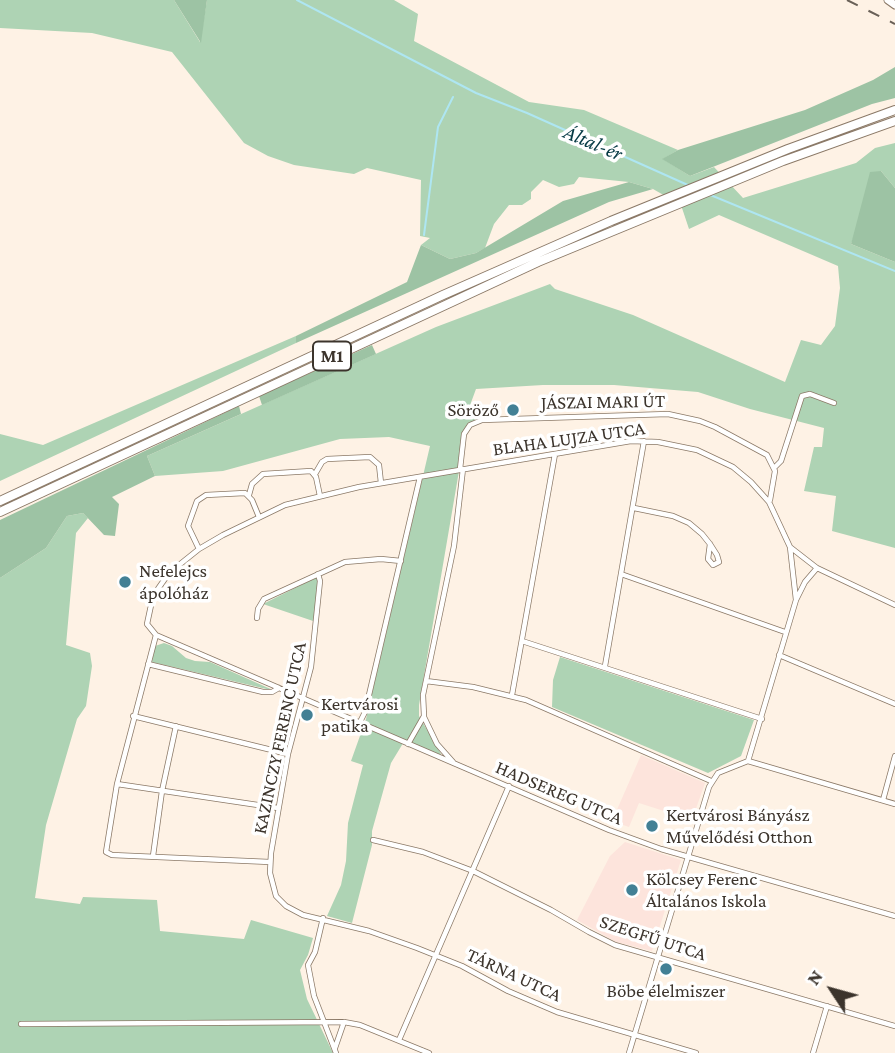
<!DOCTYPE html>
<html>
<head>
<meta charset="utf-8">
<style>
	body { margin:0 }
	#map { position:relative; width:895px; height:1053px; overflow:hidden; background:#fef2e5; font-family:"Crimson Pro",serif }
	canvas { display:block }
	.north { position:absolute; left:797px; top:955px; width:70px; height:70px; -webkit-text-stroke:5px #fff; paint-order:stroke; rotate:306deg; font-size:19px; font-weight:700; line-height:28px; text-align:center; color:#3c342c }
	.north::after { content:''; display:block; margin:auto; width:24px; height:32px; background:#3c342c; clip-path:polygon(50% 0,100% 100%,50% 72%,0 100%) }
</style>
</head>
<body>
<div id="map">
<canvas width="895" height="1053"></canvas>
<div class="north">N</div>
</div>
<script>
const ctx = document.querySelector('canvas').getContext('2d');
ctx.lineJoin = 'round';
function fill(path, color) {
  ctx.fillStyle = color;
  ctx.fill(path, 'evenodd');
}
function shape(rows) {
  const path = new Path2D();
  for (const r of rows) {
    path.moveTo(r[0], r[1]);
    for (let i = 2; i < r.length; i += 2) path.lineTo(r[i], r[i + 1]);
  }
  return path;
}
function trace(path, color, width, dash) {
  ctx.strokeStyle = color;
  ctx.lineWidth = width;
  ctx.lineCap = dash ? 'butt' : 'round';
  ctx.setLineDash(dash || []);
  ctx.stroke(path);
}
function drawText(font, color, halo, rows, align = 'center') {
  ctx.font = font + ' "Crimson Pro",serif';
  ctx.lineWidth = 7;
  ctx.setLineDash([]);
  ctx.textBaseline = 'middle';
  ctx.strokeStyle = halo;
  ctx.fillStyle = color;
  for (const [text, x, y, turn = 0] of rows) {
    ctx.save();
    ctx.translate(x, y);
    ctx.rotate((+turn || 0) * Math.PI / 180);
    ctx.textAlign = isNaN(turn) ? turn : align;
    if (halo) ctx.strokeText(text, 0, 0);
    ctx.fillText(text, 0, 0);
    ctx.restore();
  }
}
fill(shape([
	[641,755,705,783,692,820,639,803,629,827,612,821],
	[625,842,681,860,652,951,616,942,577,920,610,856]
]), '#fde4dc');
fill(shape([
	[0,0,174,0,200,42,207,0,394,0,418,14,414,41,529,102,584,110,678,150,663,159,690,176,714,167,743,198,856,163,875,148,895,143,895,188,881,171,851,244,895,262,895,548,832,531,836,496,804,491,814,447,822,447,824,428,750,409,698,392,614,385,543,385,476,389,469,408,475,420,461,438,459,471,419,705,419,716,441,754,439,755,405,740,391,763,372,831,372,845,352,923,327,916,341,885,346,861,348,823,363,765,351,761,366,719,430,446,389,437,340,439,223,471,155,476,147,456,436,327,550,284,555,289,633,315,785,382,801,340,821,345,835,326,840,288,838,266,719,215,689,229,681,205,653,189,629,182,579,177,574,184,559,187,543,180,531,192,531,199,522,205,509,205,494,224,485,248,476,253,450,259,421,245,430,238,420,236,421,180,367,168,354,174,294,165,268,156,244,143,172,52,92,33,0,28],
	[296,336,296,343,0,481,0,434,43,445],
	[83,513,88,518,76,533,66,645,90,653,92,666,86,706,77,719,46,825,35,898,80,904,83,897,157,900,160,931,244,939,251,920,313,938,308,955,300,970,307,999,333,1053,0,1053,0,578,46,548,67,516],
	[317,577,319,583,316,622,263,604],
	[164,643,172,646,186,658,195,661,210,662,275,691,152,662,155,646],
	[560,657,754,720,741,756,708,773,552,707,553,680]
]), '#aed3b4');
fill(shape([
	[174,0,207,0,201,43],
	[895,67,895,98,872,104,690,176,662,159,678,150,805,110,873,80],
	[881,171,895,188,895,262,851,244,870,172],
	[629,182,653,189,609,202,296,343,296,336,407,282,421,245,450,259,476,253,563,201],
	[372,345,376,354,262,405,259,396],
	[239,406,241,414,147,456,155,476,112,497,119,504,115,536,104,535,83,513,67,516,46,548,0,578,0,520]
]), '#9dc3a4');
trace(shape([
	[297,0,476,93,527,113,690,186],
	[708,194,895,271],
	[424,235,438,127,453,97]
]), '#aee6f2', 2);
const street = shape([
	[774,468,781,461,802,396,810,394,834,403],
	[460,469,464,434,470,425,482,420,668,414,700,421,715,427,767,455,775,471,770,500],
	[315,474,322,462,327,459,370,457,379,465,381,483],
	[249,495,252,484,263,474,311,471,316,477,320,496],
	[634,508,673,516,689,523,702,534,710,544,717,555,719,562,713,565,708,559,710,544],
	[790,547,817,568,895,605],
	[199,549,188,526,197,501,206,495,245,493,252,500,259,517],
	[318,574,320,581,311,667,288,754,271,853,270,873,276,896,286,906,303,915,369,931,417,948,462,966,508,991,557,1012,696,1053],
	[621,574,785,632],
	[796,600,790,547,769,502,751,482,733,467,697,450,658,442,631,441,359,487,285,505,223,535,199,549,169,573,153,596,147,624,156,635,609,830,661,849,895,916],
	[257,618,258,609,264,599,345,562,381,559,401,561],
	[156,635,117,784,106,852,112,855,270,862],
	[522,641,762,719],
	[779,655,895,704],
	[148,664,263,692,272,692,279,688],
	[605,666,644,441],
	[426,681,473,687,526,700,711,781],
	[512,695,555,454],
	[133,716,288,754],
	[424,717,437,744,453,762],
	[359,724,365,712,420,477],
	[408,744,424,716,423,695,454,546,463,469],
	[748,761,796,600,805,582,817,568],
	[117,784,278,808],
	[883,800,895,756],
	[373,840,423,852,473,871,551,910,589,932,615,945,895,1026],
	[153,856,162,791,176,726],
	[323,918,315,952,308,965,314,996,336,1053],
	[21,1024,344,1022,360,1025,429,1053],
	[399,1040,509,786],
	[335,1048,344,1022],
	[629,1053,709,787,718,773,748,761,895,804],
	[813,1053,827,1006]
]);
const primary = shape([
	[888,0,895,5]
]);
const highway = shape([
	[0,501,443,295,611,221,788,149,895,110],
	[0,512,538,262,783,161,895,121]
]);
trace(street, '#8b7967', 6);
trace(primary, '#8b7967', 9);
trace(highway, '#8b7967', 10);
trace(street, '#fff', 4.5);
trace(primary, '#fff', 7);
trace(highway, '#fff', 8);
trace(shape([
	[847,0,895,24]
]), '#696057', 2, [12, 12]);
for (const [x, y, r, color] of [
	[513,410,7,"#428095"],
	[125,582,7,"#428095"],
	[307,715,7,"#428095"],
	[652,826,7,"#428095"],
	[632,890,7,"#428095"],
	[666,969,7,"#428095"]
]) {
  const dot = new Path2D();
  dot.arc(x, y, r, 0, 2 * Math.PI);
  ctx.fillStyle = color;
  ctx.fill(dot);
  trace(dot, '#fff', 2.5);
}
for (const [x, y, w] of [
	[332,356,38]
]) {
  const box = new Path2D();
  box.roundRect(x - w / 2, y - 14.5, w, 29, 5);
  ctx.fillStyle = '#fff';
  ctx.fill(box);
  trace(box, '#3c342c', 2);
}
drawText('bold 18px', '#3c342c', null, [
	["M1",332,356]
]);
drawText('19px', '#3c342c', '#fff', [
	["JÁSZAI MARI ÚT",603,402,-1],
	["BLAHA LUJZA UTCA",569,439,-8],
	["KAZINCZY FERENC UTCA",280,738,-78],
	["HADSEREG UTCA",559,793,23],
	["SZEGFŰ UTCA",653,938,18],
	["TÁRNA UTCA",514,975,25]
]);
drawText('19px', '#3c342c', '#fff', [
	["Söröző",499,410,"right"],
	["Nefelejcs",139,571],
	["ápolóház",139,593],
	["Kertvárosi",321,704],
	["patika",321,726],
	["Kertvárosi Bányász",666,815],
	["Művelődési Otthon",666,837],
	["Kölcsey Ferenc",646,879],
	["Általános Iskola",646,901],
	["Böbe élelmiszer",666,991,"center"]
], 'left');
drawText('italic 21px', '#063a44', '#fff', [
	["Által-ér",593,143,23]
]);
</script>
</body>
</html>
